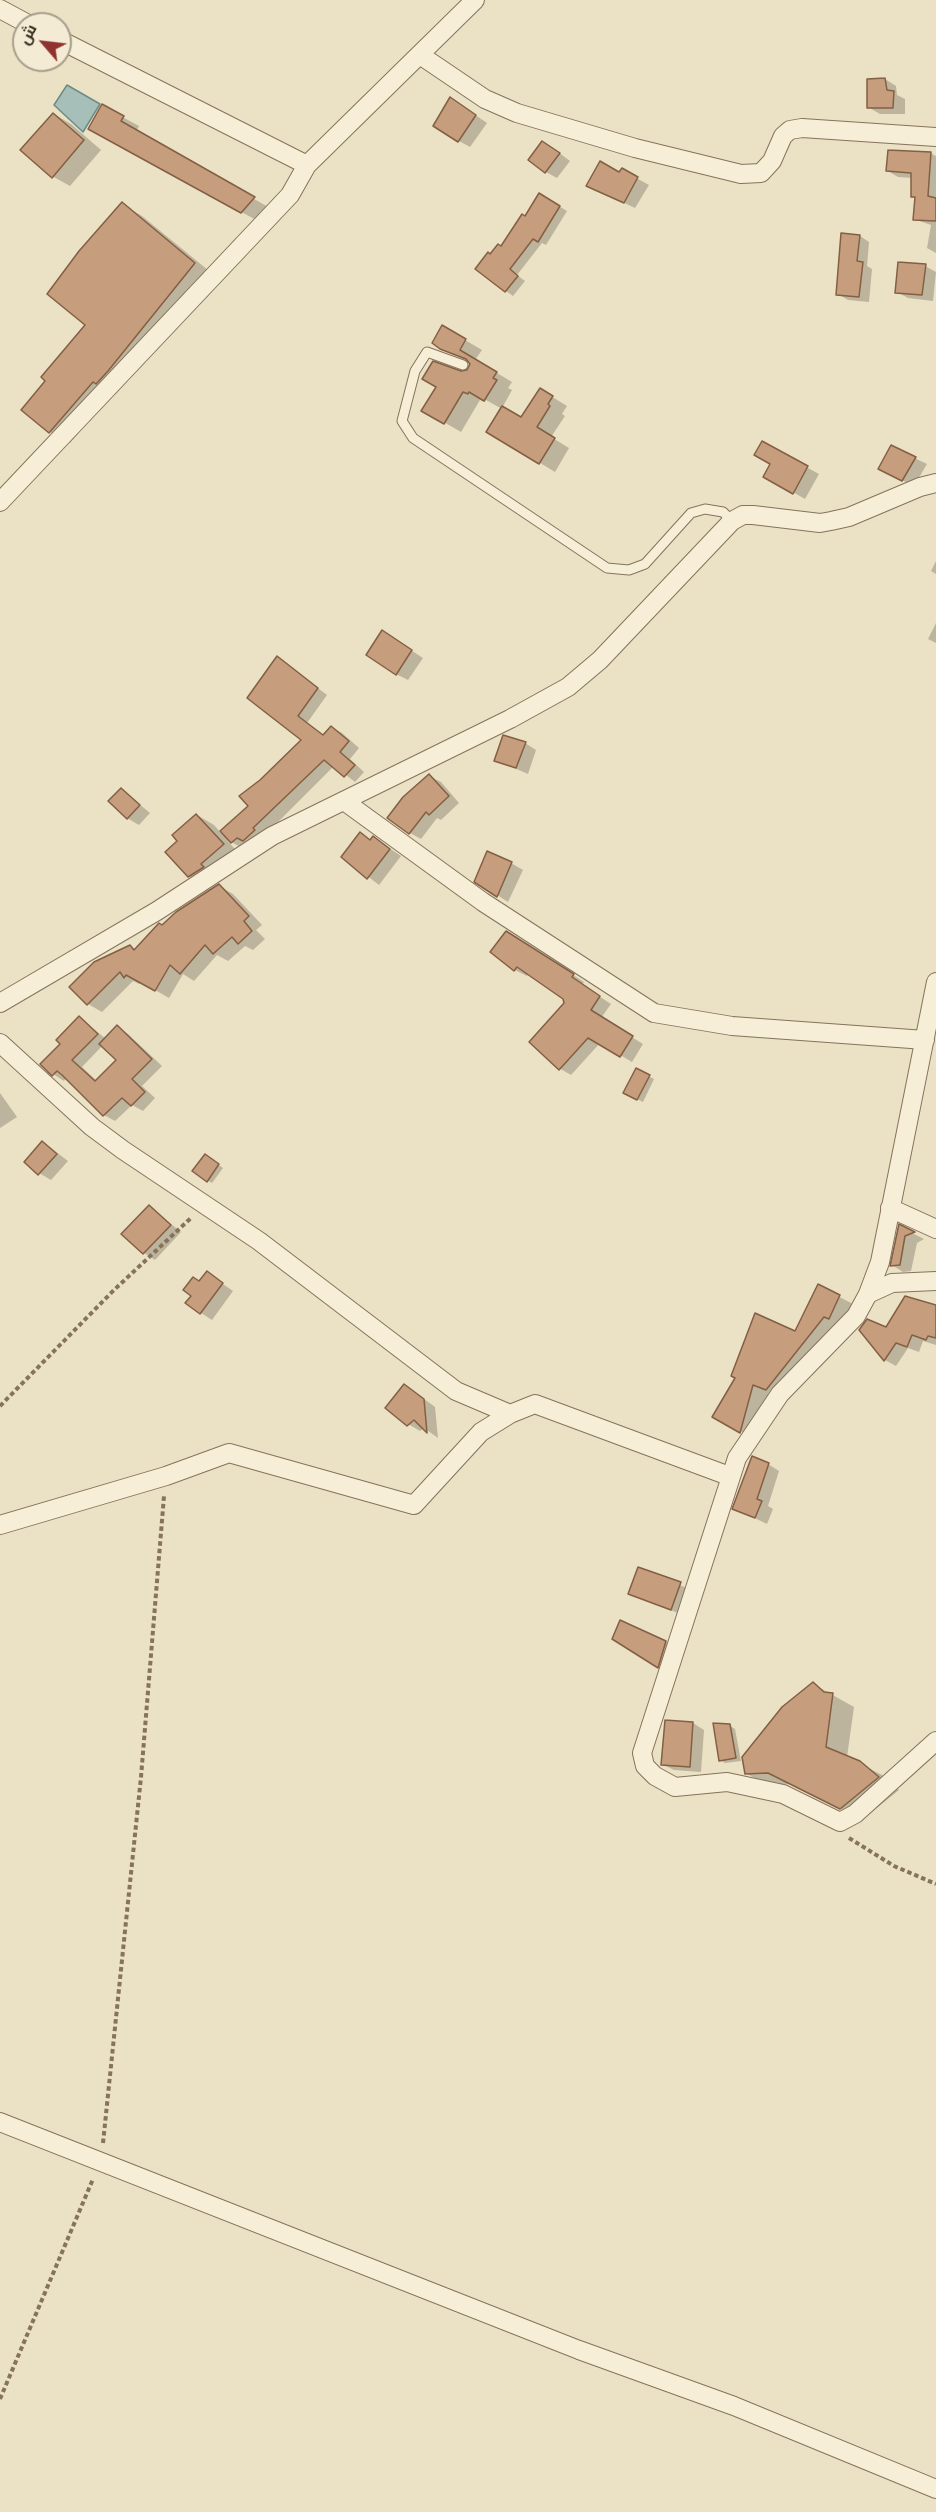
<!DOCTYPE html>
<html>
<head>
<meta charset="utf-8">
<style>
	body { margin:0 }
	#map { position:relative; width:936px; height:2512px; overflow:hidden; background:#ebe1c5; font-family:Bitter,Cairo,serif }
	canvas { display:block }
	.north { position:absolute; left:12px; top:12px; width:60px; height:60px; box-sizing:border-box; background:#f3ebd4; border:2px solid #a79e8c; border-radius:50%; rotate:298deg; font-size:16px; font-weight:700; line-height:24px; text-align:center; color:#362b1f }
	.north::after { content:''; display:block; margin:auto; width:21px; height:27px; background:#903330; clip-path:polygon(50% 0,100% 100%,50% 72%,0 100%) }
</style>
</head>
<body>
<div id="map">
<canvas width="936" height="2512"></canvas>
<div class="north">ش</div>
</div>
<script>
const ctx = document.querySelector('canvas').getContext('2d');
ctx.lineJoin = 'round';
function fill(path, color) {
  ctx.fillStyle = color;
  ctx.fill(path, 'evenodd');
}
function shape(rows) {
  const path = new Path2D();
  for (const r of rows) {
    path.moveTo(r[0], r[1]);
    for (let i = 2; i < r.length; i += 2) path.lineTo(r[i], r[i + 1]);
  }
  return path;
}
function trace(path, color, width, dash) {
  ctx.strokeStyle = color;
  ctx.lineWidth = width;
  ctx.lineCap = dash ? 'butt' : 'round';
  ctx.setLineDash(dash || []);
  ctx.stroke(path);
}
const water = shape([
	[67,85,100,104,83,132,54,105,67,85]
]);
fill(water, '#a6bfb8');
trace(water, '#6d8c86', 1.5);
fill(shape([
	[885,79,896,86,897,95,905,99,905,114,880,114,868,107],
	[102,106,139,126,136,132,270,208,258,221,106,138],
	[462,106,487,123,470,147,459,141],
	[54,114,71,124,101,150,70,186,52,176],
	[554,149,570,161,557,178,546,172],
	[930,153,936,156,936,253,927,248,931,225,914,219,917,199,913,196,913,178,898,177,888,171],
	[622,170,649,185,635,208,588,186,620,174],
	[540,195,567,211,546,245,542,243,517,275,525,281,513,296,506,291,490,256,501,248,526,218],
	[122,204,142,216,214,275,116,394,113,393,70,443,50,432,24,409,88,325],
	[860,236,869,242,867,266,872,269,869,302,848,300,838,294],
	[925,266,936,272,933,301,908,298,897,292],
	[443,327,482,350,475,360,512,382,508,388,512,390,502,408,521,419,541,390,567,406,562,414,565,416,551,437,569,448,555,472,489,432,502,409,486,400,485,402,480,400,461,432,423,410,461,373,471,367,469,362,441,348],
	[762,443,819,474,805,499,765,476,772,463],
	[891,447,927,464,914,486,891,475],
	[936,561,936,574,931,571],
	[936,623,936,643,928,639],
	[394,639,423,658,408,680,396,674],
	[278,658,327,695,307,723,324,736,331,727,342,733,359,748,350,759,364,772,355,782,334,766,253,847,242,848,226,839,240,855,207,886,189,876,179,841,197,815,214,825,221,833,250,806,261,781,303,739],
	[525,743,536,750,528,774,496,760],
	[429,776,441,782,459,803,441,820,437,818,421,839,410,833],
	[121,789,150,813,139,825,127,818],
	[360,834,372,841,374,838,401,856,379,885,343,857],
	[511,863,523,870,508,902,476,881],
	[219,886,233,894,262,925,256,930,265,939,253,950,245,946,228,961,217,955,194,981,183,974,169,998,141,982,139,984,133,981,102,1012,88,1004,130,946,136,950,162,926],
	[518,939,584,982,582,985,611,1004,601,1018,643,1044,632,1062,600,1043,571,1075,559,1068,566,1004,564,998,529,973,527,976,515,970,492,952],
	[80,1018,106,1039,117,1027,128,1034,162,1066,142,1086,155,1098,143,1111,132,1105,115,1121,104,1115,67,1077,64,1081,53,1074,62,1044],
	[103,1045,118,1060,97,1081,82,1067],
	[636,1070,654,1079,643,1102,625,1093],
	[0,1093,17,1117,0,1128],
	[43,1142,68,1161,51,1180,39,1173],
	[210,1159,223,1168,212,1183,207,1180],
	[150,1207,181,1232,155,1260,144,1253,124,1234],
	[900,1227,924,1239,917,1243,911,1271,903,1272,892,1265],
	[207,1273,233,1291,212,1320,201,1313,200,1282],
	[818,1286,855,1305,782,1397,769,1392,756,1440,714,1416,795,1333],
	[936,1307,936,1345,923,1341,919,1352,908,1348,896,1366,885,1360,887,1329],
	[416,1393,435,1407,438,1438,424,1428,420,1431,408,1424],
	[768,1464,779,1471,768,1506,773,1509,767,1524,734,1508],
	[639,1569,692,1590,683,1615,630,1594],
	[666,1642,677,1649,669,1673,658,1666],
	[813,1684,854,1707,847,1757,882,1775,899,1790,862,1820,791,1784,767,1786,746,1773],
	[693,1723,704,1730,701,1772,674,1770,662,1764],
	[730,1726,735,1729,741,1761,725,1763,720,1760]
]), '#0003');
const building = shape([
	[885,78,887,90,894,91,893,108,867,108,867,79,885,78],
	[450,97,476,115,458,142,433,126,450,97],
	[102,104,124,116,121,121,255,197,241,213,88,129,102,104],
	[53,113,84,140,52,178,20,150,53,113],
	[542,141,560,153,545,173,528,160,542,141],
	[888,150,931,152,928,196,936,198,936,221,913,220,915,197,911,197,911,173,886,171,888,150],
	[600,161,619,172,622,168,638,177,624,203,586,186,600,161],
	[539,193,560,206,538,242,533,239,510,269,518,276,505,292,475,269,488,252,490,254,498,244,501,246,522,214,525,216,539,193],
	[122,202,195,263,108,371,96,384,93,382,49,433,21,410,45,381,41,377,85,325,47,294,79,251,122,202],
	[841,233,860,235,857,261,863,262,859,297,836,295,841,233],
	[898,262,926,264,922,295,895,293,898,262],
	[442,325,466,339,460,350,497,372,493,378,497,380,484,401,469,392,468,394,463,392,444,424,421,411,436,387,422,379,433,361,461,371,467,370,470,364,466,359,440,349,432,343,442,325],
	[540,388,553,396,548,404,550,406,537,427,555,438,539,464,486,432,502,406,521,417,540,388],
	[762,441,808,466,793,494,763,477,770,464,754,455,762,441],
	[891,445,916,457,902,481,878,469,891,445],
	[382,630,412,650,396,675,366,655,382,630],
	[277,656,318,688,298,716,323,735,331,726,349,741,340,752,355,765,344,777,324,760,253,828,255,830,243,841,237,838,231,843,220,831,248,806,239,796,260,780,301,740,247,698,277,656],
	[503,735,526,742,516,768,494,761,503,735],
	[429,774,449,796,429,815,426,812,409,834,387,818,403,797,429,774],
	[121,788,140,805,127,819,108,801,121,788],
	[196,814,224,844,201,864,204,867,188,877,165,852,177,841,172,835,196,814],
	[360,832,370,840,373,836,390,849,367,879,341,857,360,832],
	[487,851,512,862,497,897,474,882,487,851],
	[219,884,249,916,244,921,252,931,238,944,232,937,213,954,205,945,180,974,170,965,155,991,126,975,124,978,120,972,87,1005,69,987,94,962,130,945,134,950,159,923,162,925,176,912,219,884],
	[506,931,574,974,572,977,600,996,591,1010,633,1036,620,1057,588,1038,559,1070,529,1042,564,1003,563,999,517,967,514,971,490,952,506,931],
	[79,1016,98,1034,72,1060,95,1081,116,1060,99,1044,117,1025,152,1059,132,1079,145,1092,131,1106,122,1098,103,1116,62,1075,57,1071,52,1076,40,1064,60,1044,56,1040,79,1016],
	[636,1068,650,1075,637,1100,623,1093,636,1068],
	[42,1141,57,1154,38,1175,24,1162,42,1141],
	[205,1154,219,1164,207,1182,192,1171,205,1154],
	[149,1205,171,1225,143,1254,121,1234,149,1205],
	[899,1224,915,1232,905,1236,900,1265,890,1266,899,1224],
	[207,1271,223,1283,200,1314,185,1303,191,1296,183,1290,193,1277,199,1281,207,1271],
	[818,1284,840,1295,829,1319,824,1317,766,1390,753,1385,740,1433,712,1417,735,1378,731,1376,755,1313,795,1331,818,1284],
	[905,1296,936,1305,936,1338,928,1336,926,1340,912,1335,907,1347,896,1343,884,1361,859,1330,867,1319,886,1327,905,1296],
	[404,1384,424,1399,427,1433,414,1420,407,1426,385,1408,404,1384],
	[752,1456,769,1463,757,1499,762,1501,755,1518,732,1509,752,1456],
	[638,1567,681,1582,671,1610,628,1594,638,1567],
	[620,1620,666,1641,658,1668,612,1639,620,1620],
	[813,1682,824,1692,833,1693,826,1747,860,1761,879,1777,840,1809,768,1773,745,1774,742,1757,782,1707,813,1682],
	[665,1720,693,1722,690,1767,661,1765,665,1720],
	[713,1723,730,1724,736,1758,719,1761,713,1723]
]);
fill(building, '#c79e7d');
trace(building, '#835f43', 1.5);
const lane = shape([
	[463,365,427,352,415,371,402,421,413,438,607,568,629,570,645,564,691,513,705,509,723,512,732,521]
]);
const street = shape([
	[0,9,28,24],
	[60,40,307,165],
	[420,55,485,99,517,113,635,148,741,174,761,173,772,161,783,136,790,130,802,128,936,137],
	[0,502,290,195,307,165,475,0],
	[344,801,483,902,654,1013,732,1026,925,1040],
	[936,982,880,1262,868,1294,856,1316,780,1394,737,1458,642,1753,645,1766,655,1776,675,1787,727,1782,783,1794,840,1822,855,1814,936,1741],
	[0,1003,157,911,272,836,510,719,568,687,600,660,732,521,743,515,753,515,820,523,831,521,849,517,920,487,936,483],
	[0,1043,92,1127,123,1150,259,1241,456,1391,510,1414],
	[890,1208,936,1229],
	[868,1294,892,1283,936,1281],
	[0,1525,166,1476,229,1453,414,1505,481,1432,510,1414,535,1404,729,1476],
	[0,2122,579,2350,734,2406,936,2489]
]);
trace(lane, '#85735c', 11);
trace(street, '#85735c', 20);
trace(shape([
	[0,1406,114,1290,192,1217],
	[849,1838,894,1866,936,1884],
	[103,2143,141,1777,164,1496],
	[0,2399,93,2179]
]), '#85735c', 4, [4.5, 3]);
trace(lane, '#f7eed7', 9);
trace(street, '#f7eed7', 18);
</script>
</body>
</html>
